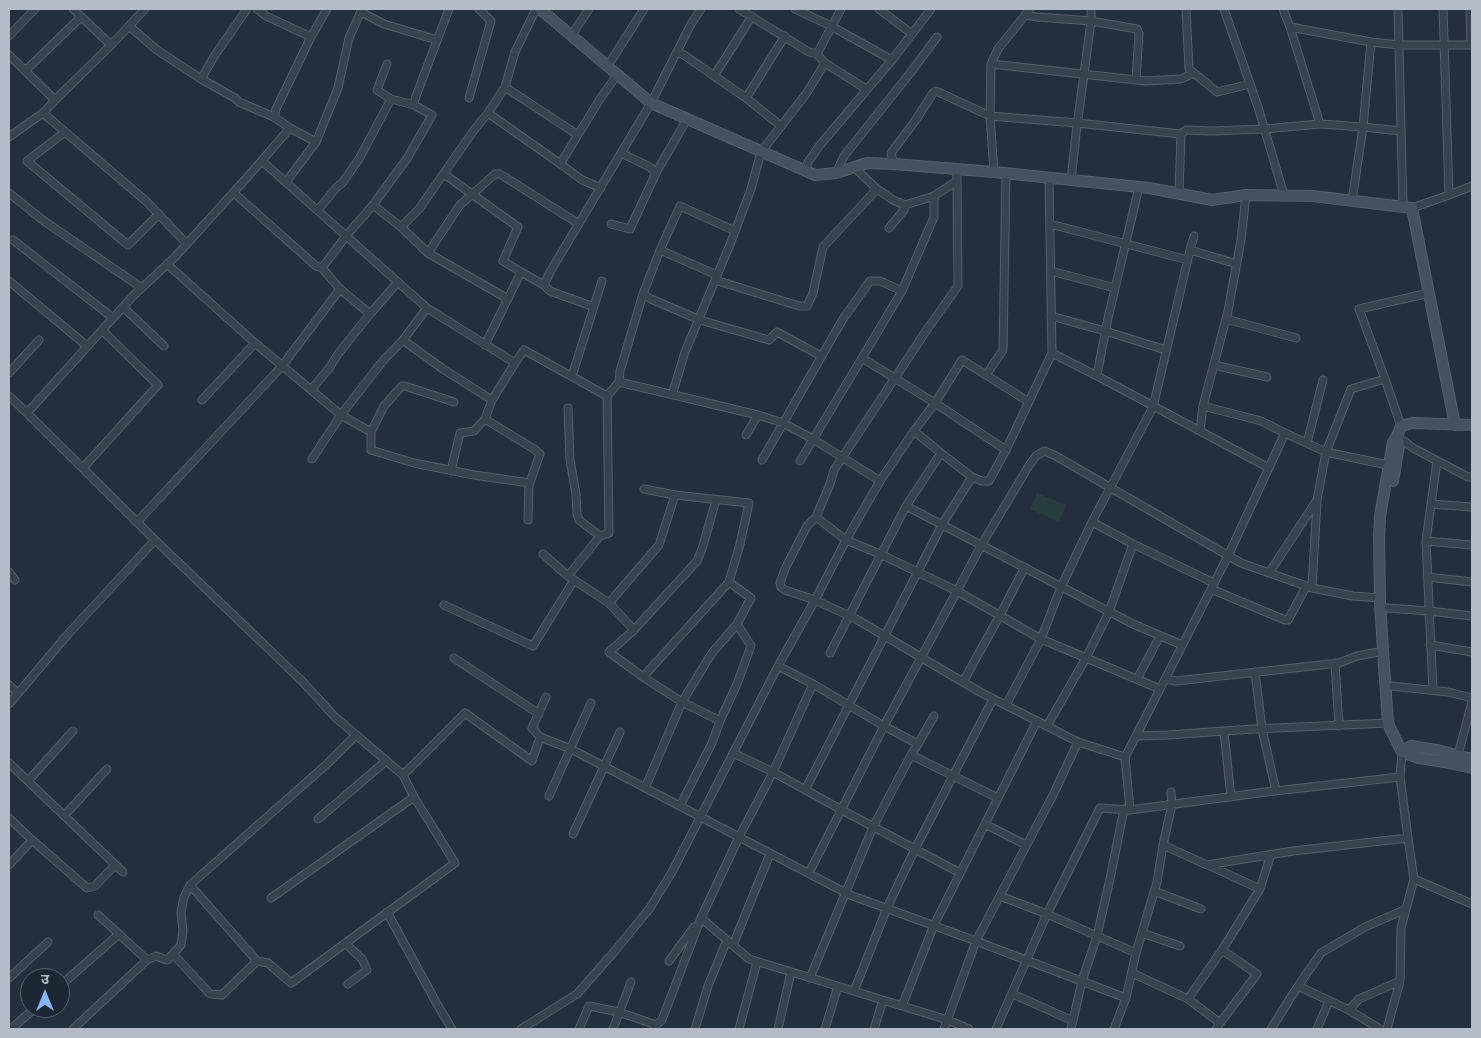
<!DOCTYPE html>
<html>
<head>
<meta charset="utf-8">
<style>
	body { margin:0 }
	#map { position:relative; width:1481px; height:1038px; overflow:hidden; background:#242f3e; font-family:"Public Sans","Noto Sans Devanagari",sans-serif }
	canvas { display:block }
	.frame { position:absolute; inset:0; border:10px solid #b4bcc9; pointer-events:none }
	.north { position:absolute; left:20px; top:968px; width:50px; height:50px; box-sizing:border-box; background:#1d2633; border:1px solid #59626f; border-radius:50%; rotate:0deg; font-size:14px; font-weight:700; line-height:20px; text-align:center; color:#b4bcc9 }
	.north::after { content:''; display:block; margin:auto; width:18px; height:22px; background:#8ab4f8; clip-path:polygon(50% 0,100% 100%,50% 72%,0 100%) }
</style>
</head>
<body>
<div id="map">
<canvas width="1481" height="1038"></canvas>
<div class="frame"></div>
<div class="north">उ</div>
</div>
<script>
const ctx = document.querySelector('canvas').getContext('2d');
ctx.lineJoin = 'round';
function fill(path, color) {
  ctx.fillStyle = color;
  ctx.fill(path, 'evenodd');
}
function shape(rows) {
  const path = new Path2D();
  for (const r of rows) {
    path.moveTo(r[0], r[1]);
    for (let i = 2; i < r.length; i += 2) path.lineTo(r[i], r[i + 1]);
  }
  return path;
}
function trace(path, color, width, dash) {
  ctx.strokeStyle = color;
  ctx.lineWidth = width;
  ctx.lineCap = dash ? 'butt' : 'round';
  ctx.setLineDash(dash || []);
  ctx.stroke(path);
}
fill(shape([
	[1037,493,1066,505,1059,522,1030,509]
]), '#263c3f');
const street = shape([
	[73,9,111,45],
	[257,9,266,16,311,37],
	[739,9,809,52,817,54],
	[795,9,831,26,892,60],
	[879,9,912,34],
	[1186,9,1189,69,1217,92,1250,84],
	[1224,9,1258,107,1284,195],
	[1283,9,1290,27,1371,42,1399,45,1472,45],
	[1398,9,1403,207],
	[361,12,384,24,437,40],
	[1025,15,1037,17,1091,21,1137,29,1139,34,1136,79],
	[129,26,157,50,201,79,235,98,239,102,274,117,290,128],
	[9,36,35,9],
	[571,36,589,9],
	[1471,45,1470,11,1472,9],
	[677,52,684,55,746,98,781,126],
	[9,55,55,100,43,113,147,202,187,244],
	[825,63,866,89],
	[991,64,998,49,1030,9],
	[607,67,644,9],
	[25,71,81,17],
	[714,76,752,16],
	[201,79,215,55,247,9],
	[505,87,578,135],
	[469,98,491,21,479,9],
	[746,98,785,36],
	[55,100,111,45,145,9],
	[414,105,416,96,449,9],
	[488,113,562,165],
	[274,117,276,109,311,37,327,9],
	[1320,124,1363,127,1401,131],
	[65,132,27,161,128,245,159,214],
	[9,137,43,113],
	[621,153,650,167,656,173],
	[262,161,427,308,515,363,524,350,607,396,619,382,758,415],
	[894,164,891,153,915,121,933,93,936,91,990,116,1077,123,1181,134,1186,130,1213,131,1264,129,1320,124,1290,27],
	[854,167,877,189,893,200,905,205,934,196],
	[957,169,957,181,934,196,934,217,902,291,862,358,935,403,1006,450,1052,353],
	[805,171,808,162,820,145,892,60,931,9],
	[994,172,990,116,991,64,1146,81,1181,79,1194,73],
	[836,173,844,156,911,72,937,37],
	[1006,173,1003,350,986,375,1029,402],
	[444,174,518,227,503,261,521,272],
	[1049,178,1052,353,1101,378,1269,468],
	[1071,180,1076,134,1091,21,1091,9],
	[957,181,958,286,928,328,834,470,830,484,816,517,807,526,785,569,780,583,781,587,785,590,815,600,846,540,880,554,957,591,982,544,1030,464,1036,456,1044,451,1054,455,1241,563,1312,588,1353,596,1380,598],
	[286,182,316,142],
	[601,188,582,180,562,165,562,161,600,99,617,75],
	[9,193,44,221,142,288],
	[234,193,316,266,322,268,340,289,370,314],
	[1179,193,1181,134],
	[1246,195,1241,240,1228,311,1203,406,1261,421,1285,433],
	[1449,195,1472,186],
	[1352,201,1363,127,1371,42],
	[373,205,401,227,428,253,508,299],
	[1412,208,1449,195,1443,9],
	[318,210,336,188,343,182,359,159,391,99],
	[611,224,630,229,656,173,687,119],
	[1050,224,1188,260],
	[401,227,419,209,474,130,488,113,505,87,515,52,536,9],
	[889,228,904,210,905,205],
	[13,240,113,318],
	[660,250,717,275],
	[1190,250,1194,236],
	[428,253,460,205,495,174,500,174,579,224],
	[167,264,255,343,341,415,371,432,371,450,414,463,474,475,530,483],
	[322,268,346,236,373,205,408,157,432,115,414,105,391,99,377,90,387,64],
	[1051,271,1115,288],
	[715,280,799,306,807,306,813,293,823,247,877,189],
	[9,281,87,346],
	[544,285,550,291,594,307],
	[643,294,651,299,700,320,769,340,777,332,821,356],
	[123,307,164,346],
	[1051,316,1105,331,1166,350],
	[1226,319,1296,338],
	[403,340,443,369,492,400],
	[485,345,521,272,544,285,550,272,651,103,691,24,701,9],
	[1214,365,1267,377],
	[9,373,39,340],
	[1097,375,1108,318,1139,187],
	[572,376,602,281],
	[1385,379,1401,426],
	[619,382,620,371,643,294,660,250,680,206,735,231],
	[311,390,330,367,338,354,370,314,398,282],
	[672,395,685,352,731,242,751,189,761,152,806,94,825,63,817,54,841,9],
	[9,396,27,413],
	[607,396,609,533,600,536,568,576,609,603,659,545,675,495,749,503,740,544,729,582,751,598,737,624,751,646,737,684,720,721],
	[202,400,255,343],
	[568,408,570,460,576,494,577,514,579,520,600,536],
	[485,419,534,449,540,454,529,485,528,520],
	[1200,431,1203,406],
	[371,432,384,406,402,386,405,386,454,402],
	[746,435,758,415,783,423,813,439,880,481,914,431],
	[1397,436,1413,448,1468,477,1472,477],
	[1307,443,1323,380],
	[941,453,972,477,982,481,989,481,1006,450],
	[312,459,341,415,381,363,403,340,427,308],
	[762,460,843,319,870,281,880,281,902,291],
	[800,461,862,358],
	[83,468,158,385,102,330],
	[451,471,460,433,474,431,485,419,492,400,515,363],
	[644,489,675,495],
	[1431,504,1472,507],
	[906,506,941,453,914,431,935,403,962,360,986,375],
	[816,517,846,540,880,481],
	[138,521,282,366,340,289],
	[1092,522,1153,407,1190,250,1237,264],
	[155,540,302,681,335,717,403,775,465,713,532,761,540,737,571,749,739,837,701,918,749,959,948,1020,969,1029],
	[1426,541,1472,545],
	[543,554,568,576],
	[9,572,15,580],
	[1269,573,1317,500,1326,452,1351,389,1385,379,1359,309,1429,293],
	[1427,577,1472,582],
	[1312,588,1317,501],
	[1211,589,1285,620,1288,620,1306,587],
	[609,603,634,630,609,652,643,677,682,702,720,721,712,743,680,806],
	[444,605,533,646,574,580],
	[1387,608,1429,611,1472,616],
	[634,630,697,561,702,549,716,500],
	[1430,645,1472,652],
	[830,653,906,506,1133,624,1182,645],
	[454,658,539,714],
	[1335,663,1339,726],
	[1255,672,1262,729,1276,791],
	[643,677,729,582],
	[1137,679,1160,636],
	[1165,679,1176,681,1339,663,1357,656,1383,651],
	[963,682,1000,615,1025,567],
	[813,684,778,666,815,600,856,619,980,692,1078,742],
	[9,685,18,693],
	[1391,686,1448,692,1472,698],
	[1433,690,1426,541,1437,461],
	[9,704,69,633,155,540,27,413,133,296,175,257,251,173,290,128,316,142,338,88,349,38,362,9],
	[1006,705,1041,639,1061,587,1092,522,1133,544],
	[1047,726,1086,658,1109,612,1133,544,1214,583],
	[1224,732,1231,797],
	[1136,736,1228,556,1285,433,1326,452,1388,465],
	[540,737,532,728,546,697],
	[918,744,934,716],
	[733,753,773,772,840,809,960,873],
	[1458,755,1472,702],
	[1125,757,1130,810,1266,792,1400,777,1402,752],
	[9,763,123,872],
	[28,781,73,731],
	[645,788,682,702,712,653,737,624],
	[805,790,943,523,972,477],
	[1171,792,1172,804,1163,845,1207,865,1293,851,1408,838,1400,777],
	[549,796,591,703],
	[64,816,107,769],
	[9,818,32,840,9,865],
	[318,819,386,761],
	[985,824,1026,845],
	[573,834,620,732],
	[32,840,87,888,95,886,115,865],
	[1208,865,1260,889,1271,854],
	[809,873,884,726,918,744,911,755,998,798],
	[1414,879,1472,904],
	[190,885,257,961,268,963,291,983,455,863,414,797],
	[1154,891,1201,909],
	[1000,896,1047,914,1136,953,1126,998],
	[271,898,414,797,403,775],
	[387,912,437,1004,452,1029],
	[98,915,119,934],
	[1142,933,1180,946],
	[345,943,362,959,367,970,348,984],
	[733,945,770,854],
	[1136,953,1157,882,1163,845],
	[173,954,210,994,222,995,257,961],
	[669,961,694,927],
	[1132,973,1188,999],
	[9,978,48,942],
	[810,978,873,827,911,755],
	[60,986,119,934,147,960],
	[1298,986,1321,953,1365,927,1406,909],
	[854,991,887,908,915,849,993,699],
	[1013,994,1073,1021],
	[902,1006,934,925,1037,721],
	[1349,1010,1380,1029],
	[1220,1023,1257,974,1222,950],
	[11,1029,35,1008],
	[73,1029,147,960,156,956,167,960,173,954,181,945,183,931,181,912,184,897,190,885,327,764,356,735],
	[521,1029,577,994,614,952,650,908,672,872,778,666],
	[579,1029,589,1006,619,1012,656,1025],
	[613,1029,631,982],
	[654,1029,656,1025,662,1020,701,918],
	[695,1029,708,986,727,940],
	[739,1029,757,962],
	[778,1029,791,972],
	[825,1029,838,986],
	[874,1029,883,1000],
	[944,1029,976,941,850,895,739,837,773,772,813,684,884,726,957,591,1041,639,1160,689],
	[996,1029,1047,914,1100,808,1130,810],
	[1071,1029,1082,981,1097,936,1110,879,1124,809],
	[1114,1029,1126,998,976,941,1053,795,1078,742,1125,757,1136,736,1168,735,1254,729,1388,723],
	[1216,1029,1220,1023,1188,999,1222,950,1260,889],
	[1271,1029,1298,986,1349,1010,1359,999,1400,981,1401,928,1414,879,1408,838],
	[1317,1029,1329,1001],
	[1387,1029,1400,981]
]);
const secondary = shape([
	[540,9,651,103,815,175,836,173,867,163,894,164,994,172,1149,188,1212,200,1246,195,1313,196,1412,208,1455,425],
	[1472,425,1412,423,1401,426,1397,436,1393,442,1380,516,1379,539,1380,602,1383,651,1388,723,1390,728,1402,752,1419,758,1444,762,1472,768],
	[1393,481,1399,446,1397,436],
	[1402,752,1411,746,1437,750,1472,759]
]);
trace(street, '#565f6c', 9);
trace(secondary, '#565f6c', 12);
trace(street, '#38414e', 7);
trace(secondary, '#465061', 10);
</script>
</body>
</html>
